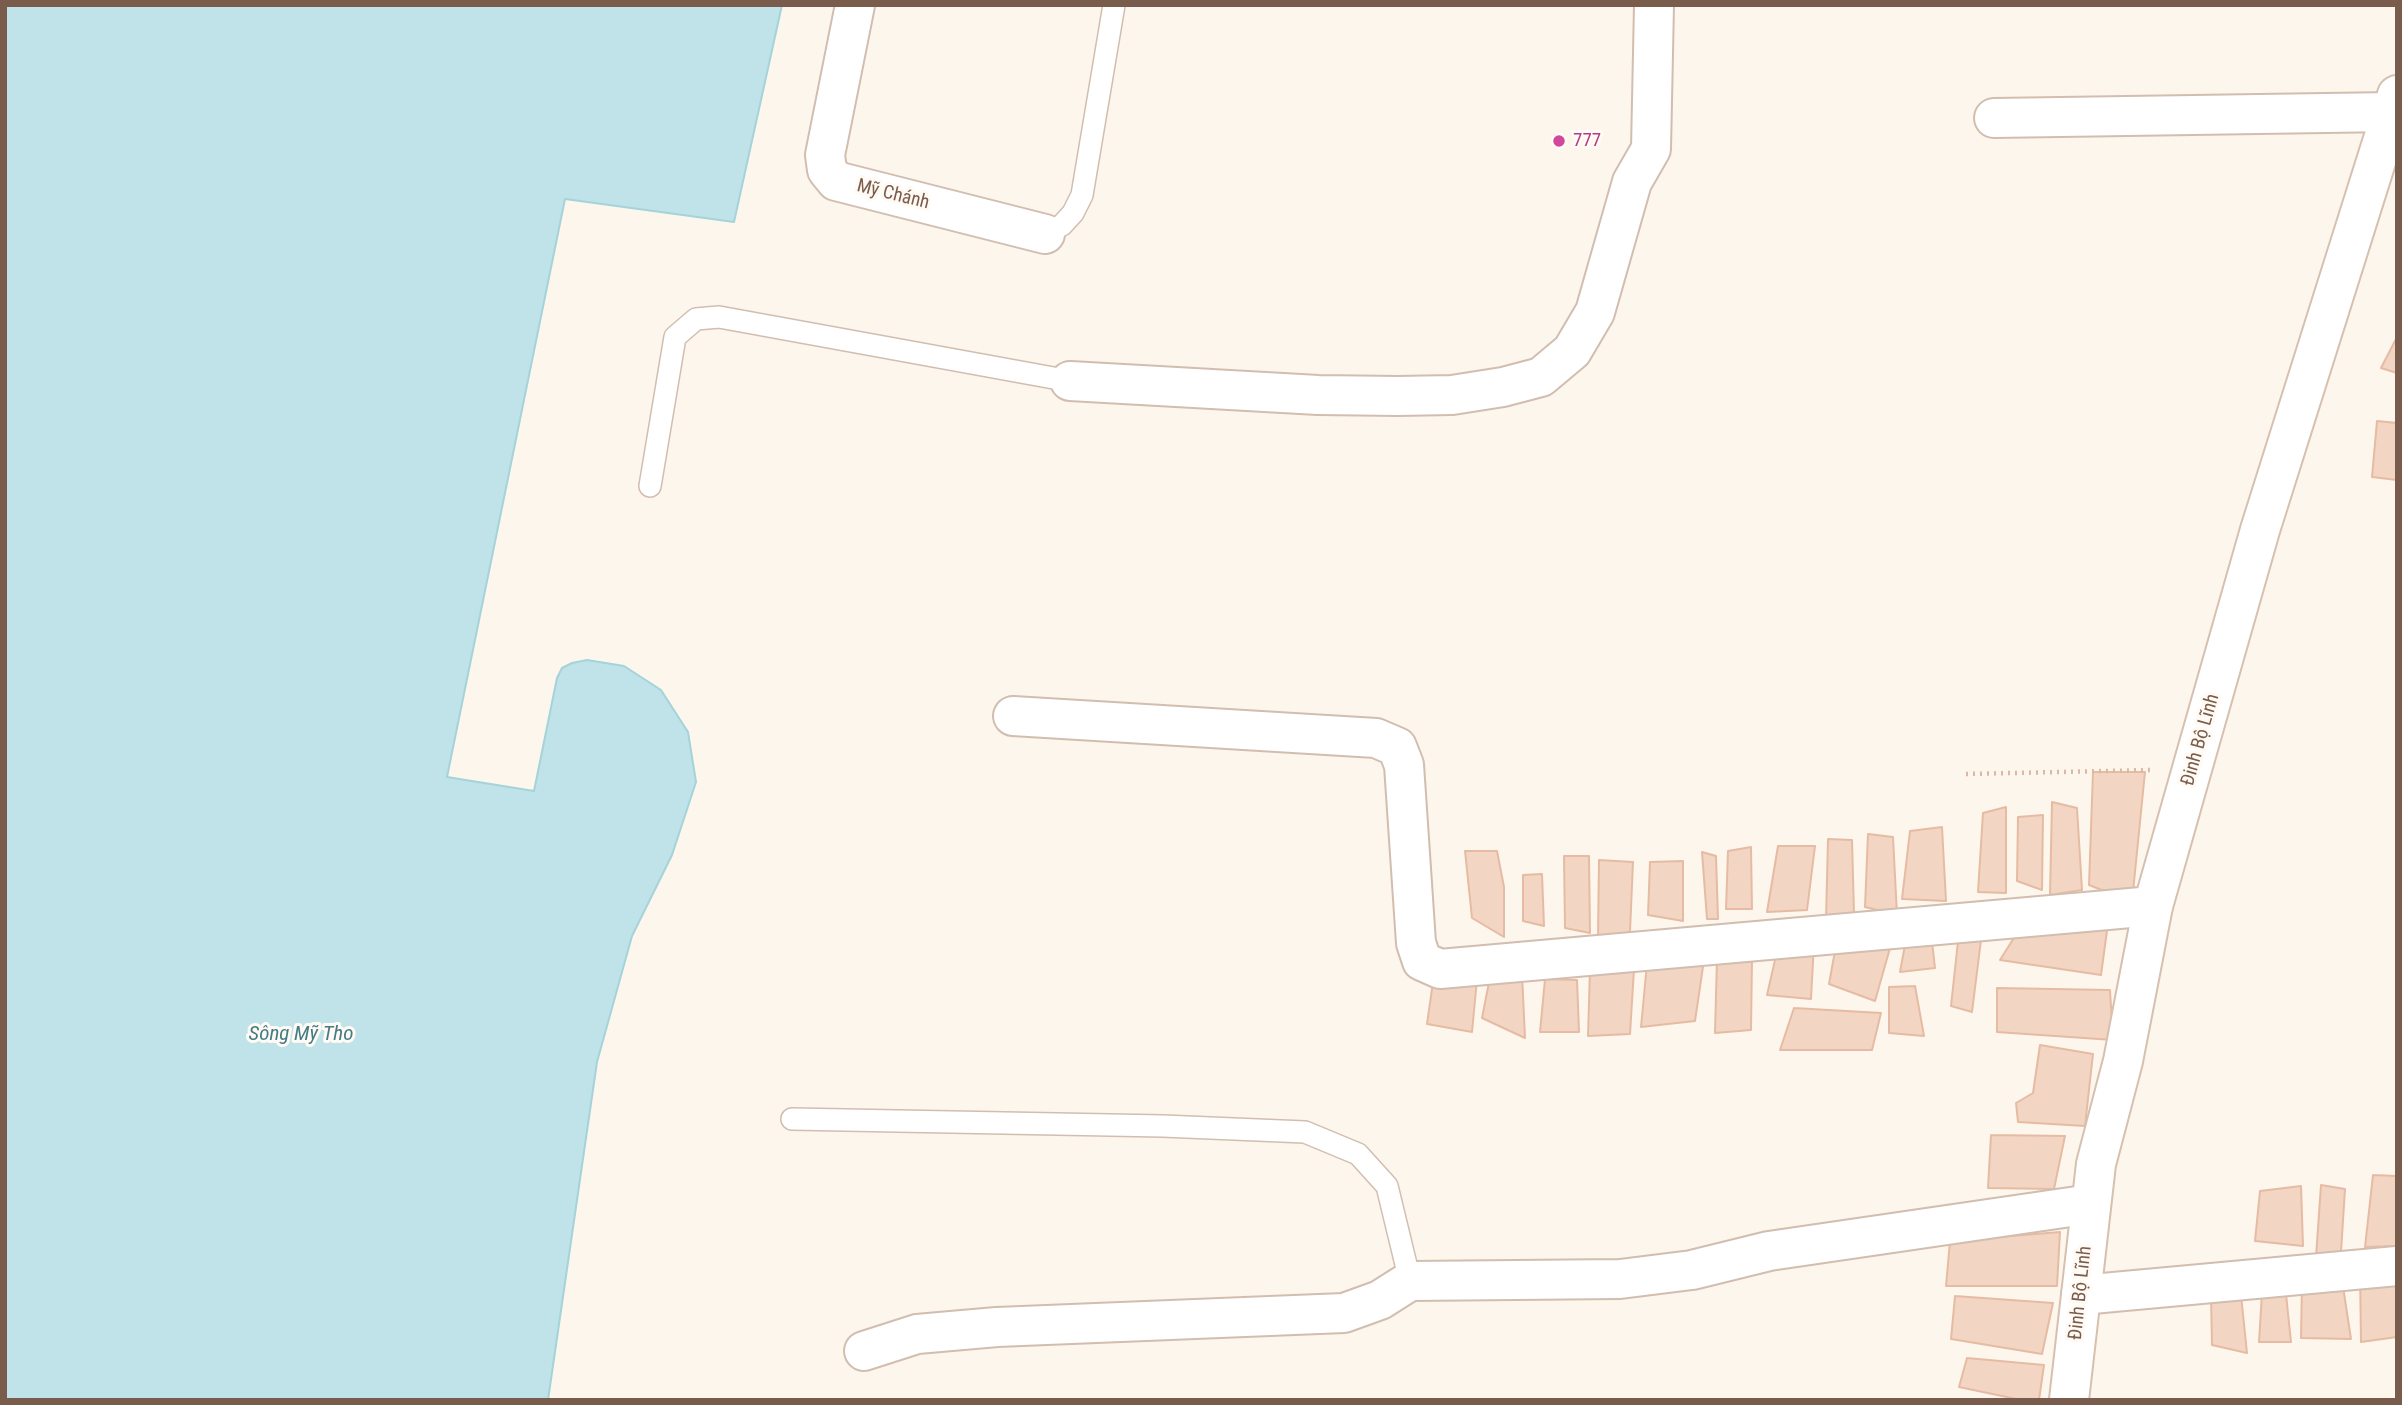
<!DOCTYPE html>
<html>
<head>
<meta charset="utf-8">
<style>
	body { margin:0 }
	#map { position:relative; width:2402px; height:1405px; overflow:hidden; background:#fdf6ec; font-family:"Roboto Condensed",sans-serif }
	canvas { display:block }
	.frame { position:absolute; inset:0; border:7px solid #7a5c4d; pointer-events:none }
</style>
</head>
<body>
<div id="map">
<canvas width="2402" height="1405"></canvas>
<div class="frame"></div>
</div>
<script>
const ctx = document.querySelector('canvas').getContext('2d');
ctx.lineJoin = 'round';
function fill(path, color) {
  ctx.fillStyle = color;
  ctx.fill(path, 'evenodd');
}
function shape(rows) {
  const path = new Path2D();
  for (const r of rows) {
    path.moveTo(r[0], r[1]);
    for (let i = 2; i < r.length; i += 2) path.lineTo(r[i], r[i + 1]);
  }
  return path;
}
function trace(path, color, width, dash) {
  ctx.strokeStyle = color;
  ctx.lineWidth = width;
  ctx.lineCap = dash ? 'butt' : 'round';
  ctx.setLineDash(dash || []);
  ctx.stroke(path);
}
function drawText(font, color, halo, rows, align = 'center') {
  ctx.font = font + ' "Roboto Condensed",sans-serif';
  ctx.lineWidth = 6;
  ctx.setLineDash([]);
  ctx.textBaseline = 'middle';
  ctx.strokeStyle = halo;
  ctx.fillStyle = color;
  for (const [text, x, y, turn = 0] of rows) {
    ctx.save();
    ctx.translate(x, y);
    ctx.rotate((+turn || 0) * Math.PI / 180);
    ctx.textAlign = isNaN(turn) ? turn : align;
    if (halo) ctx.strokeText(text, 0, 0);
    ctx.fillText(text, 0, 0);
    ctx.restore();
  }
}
const water = shape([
	[5,5,782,5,734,222,565,199,447,777,534,791,557,678,562,668,572,663,587,660,624,666,661,690,688,732,696,782,672,855,632,936,597,1062,548,1400,5,1400,5,5]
]);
fill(water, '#bfe3e8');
trace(water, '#a5d3da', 2);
const building = shape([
	[2397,337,2397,373,2381,368,2397,337],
	[2377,421,2397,423,2397,480,2372,477,2377,421],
	[2093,772,2145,772,2132,902,2089,885,2093,772],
	[2052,802,2077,808,2082,890,2050,895,2052,802],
	[2006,807,2006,893,1978,892,1983,813,2006,807],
	[2043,815,2042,890,2017,881,2018,817,2043,815],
	[1942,827,1946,901,1902,899,1910,831,1942,827],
	[1868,834,1893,837,1897,915,1865,907,1868,834],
	[1828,839,1852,840,1854,914,1826,920,1828,839],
	[1778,846,1815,846,1807,910,1767,912,1778,846],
	[1751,847,1752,909,1726,909,1728,851,1751,847],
	[1465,851,1497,851,1504,887,1504,937,1472,918,1465,851],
	[1702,852,1716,856,1718,919,1707,919,1702,852],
	[1564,856,1589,856,1590,933,1565,928,1564,856],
	[1599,860,1633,862,1630,932,1598,938,1599,860],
	[1683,861,1683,921,1648,915,1650,862,1683,861],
	[1542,874,1544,926,1523,921,1523,875,1542,874],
	[2108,923,2101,975,2000,960,2022,925,2108,923],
	[1959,932,1982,932,1972,1012,1951,1006,1959,932],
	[1931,933,1935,968,1900,972,1907,934,1931,933],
	[1837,940,1892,941,1875,1001,1829,984,1837,940],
	[1814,942,1811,999,1767,995,1778,947,1814,942],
	[1648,953,1705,953,1695,1021,1641,1027,1648,953],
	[1717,958,1752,959,1751,1030,1715,1033,1717,958],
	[1590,969,1634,969,1630,1034,1588,1036,1590,969],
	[1491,972,1522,974,1525,1038,1482,1018,1491,972],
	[1434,975,1477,979,1472,1032,1427,1024,1434,975],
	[1545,979,1577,980,1579,1032,1540,1032,1545,979],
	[1915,986,1924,1036,1889,1033,1889,987,1915,986],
	[1997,988,2110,990,2113,1040,1997,1032,1997,988],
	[1794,1008,1881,1013,1872,1050,1780,1050,1794,1008],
	[2040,1045,2093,1054,2085,1126,2018,1122,2016,1103,2033,1093,2040,1045],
	[1991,1135,2065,1136,2054,1189,1988,1188,1991,1135],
	[2373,1175,2397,1176,2397,1246,2365,1247,2373,1175],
	[2321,1185,2345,1189,2341,1252,2316,1257,2321,1185],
	[2301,1186,2303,1246,2255,1241,2260,1191,2301,1186],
	[2060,1232,2057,1286,1946,1286,1950,1241,2060,1232],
	[2360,1273,2397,1274,2397,1337,2361,1342,2360,1273],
	[2342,1280,2351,1339,2301,1338,2302,1283,2342,1280],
	[2262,1293,2286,1294,2291,1342,2259,1342,2262,1293],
	[2241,1295,2247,1353,2212,1345,2211,1296,2241,1295],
	[1955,1296,2053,1303,2042,1354,1951,1339,1955,1296],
	[1967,1358,2044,1365,2039,1400,2021,1400,1959,1387,1967,1358]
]);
fill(building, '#f3d5c3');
trace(building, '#e6bba3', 2);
const lane = shape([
	[1045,234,1062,225,1073,213,1082,195,1114,5],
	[650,486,675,337,696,319,719,317,1070,381],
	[792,1119,1163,1126,1305,1132,1358,1154,1387,1186,1410,1281]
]);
const street = shape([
	[855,5,825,155,827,170,836,181,1045,234],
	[1994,118,2392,112],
	[1070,381,1318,395,1398,396,1452,395,1503,387,1541,377,1572,351,1595,312,1632,182,1651,149,1654,5],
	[1013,716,1376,738,1397,747,1404,765,1416,943,1422,961,1440,969,2153,906],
	[2081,1295,2397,1266],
	[864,1351,917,1334,997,1327,1344,1313,1380,1300,1410,1281,1620,1279,1692,1270,1769,1251,2091,1204]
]);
const secondary = shape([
	[2069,1400,2096,1164,2123,1061,2153,906,2260,530,2397,95]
]);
trace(lane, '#d1beb0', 24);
trace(street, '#d1beb0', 42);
trace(secondary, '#d6c0b0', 42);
trace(shape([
	[1966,774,2151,770]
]), '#d9b8a5', 4.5, [2, 5]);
trace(lane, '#fff', 21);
trace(street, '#fff', 38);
trace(secondary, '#fff', 38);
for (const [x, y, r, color] of [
	[1559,141,7,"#d1479c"]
]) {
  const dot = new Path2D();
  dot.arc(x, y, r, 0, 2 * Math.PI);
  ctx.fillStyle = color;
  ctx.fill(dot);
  trace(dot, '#fffaf3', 2.5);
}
drawText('19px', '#b23c85', '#fffaf3', [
	["777",1573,141]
], 'left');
drawText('19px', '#7a5c4d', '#fffaf3', [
	["Mỹ Chánh",893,195,14],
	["Đinh Bộ Lĩnh",2201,740,-74],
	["Đinh Bộ Lĩnh",2081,1293,-84]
]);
drawText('italic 21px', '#437c86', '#fffaf3', [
	["Sông Mỹ Tho",301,1035]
]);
</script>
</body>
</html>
